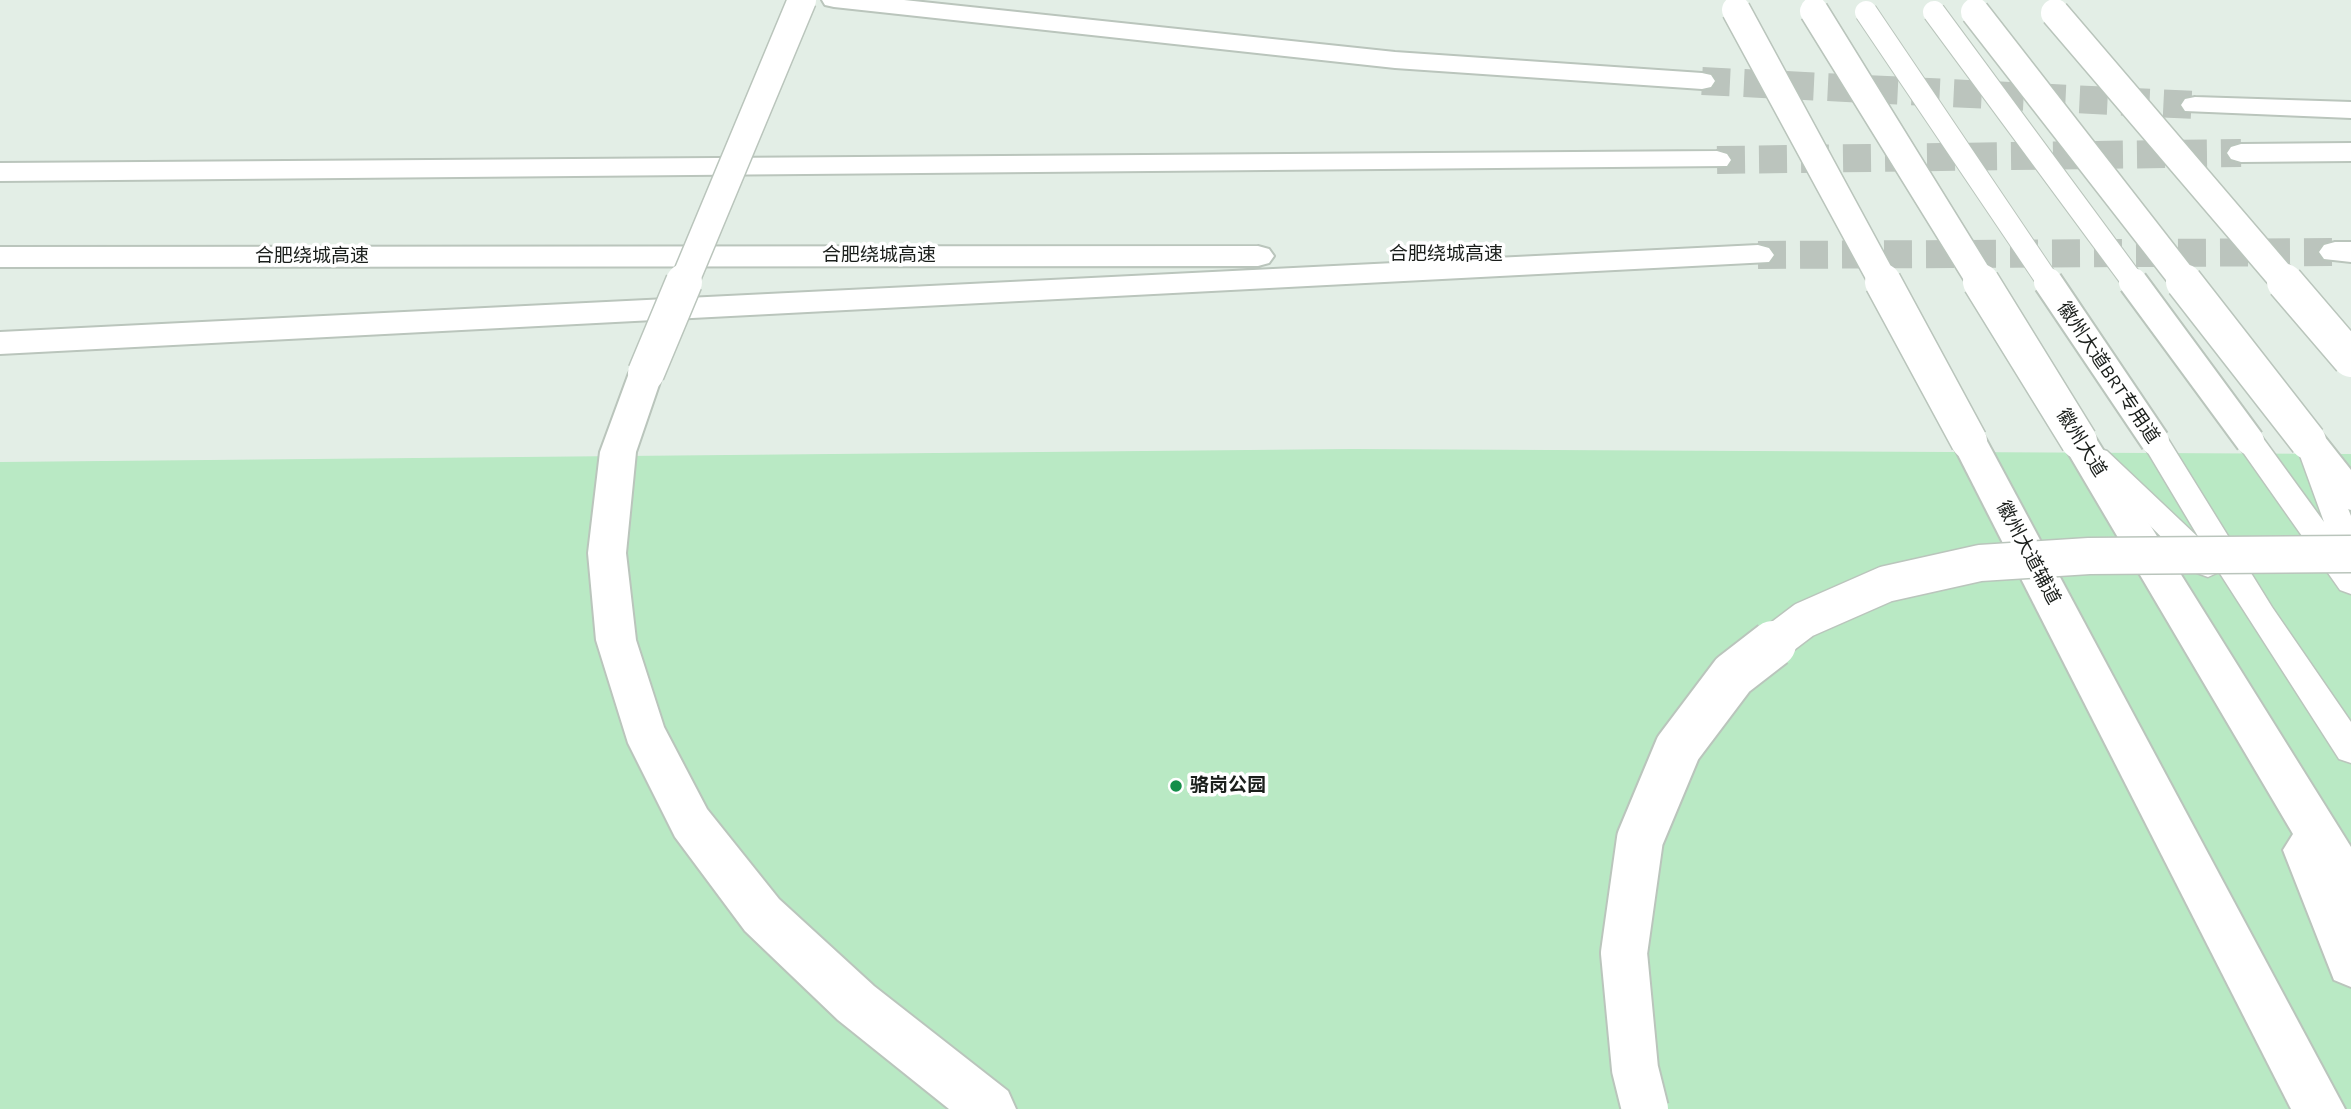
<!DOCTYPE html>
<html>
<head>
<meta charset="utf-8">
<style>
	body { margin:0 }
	canvas { display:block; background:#e3eee6 }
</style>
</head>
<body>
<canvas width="2351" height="1109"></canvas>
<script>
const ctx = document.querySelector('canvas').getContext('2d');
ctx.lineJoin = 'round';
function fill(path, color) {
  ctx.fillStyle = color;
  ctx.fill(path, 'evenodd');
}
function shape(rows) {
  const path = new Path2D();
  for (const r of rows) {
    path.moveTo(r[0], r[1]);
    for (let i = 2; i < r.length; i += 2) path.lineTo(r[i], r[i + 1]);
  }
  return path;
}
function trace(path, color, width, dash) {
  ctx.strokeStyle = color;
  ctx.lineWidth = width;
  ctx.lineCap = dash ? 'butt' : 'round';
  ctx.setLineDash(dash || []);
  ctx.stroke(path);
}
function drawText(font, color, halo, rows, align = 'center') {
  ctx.font = font + ' Karla,"Noto Sans SC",sans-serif';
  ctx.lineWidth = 7;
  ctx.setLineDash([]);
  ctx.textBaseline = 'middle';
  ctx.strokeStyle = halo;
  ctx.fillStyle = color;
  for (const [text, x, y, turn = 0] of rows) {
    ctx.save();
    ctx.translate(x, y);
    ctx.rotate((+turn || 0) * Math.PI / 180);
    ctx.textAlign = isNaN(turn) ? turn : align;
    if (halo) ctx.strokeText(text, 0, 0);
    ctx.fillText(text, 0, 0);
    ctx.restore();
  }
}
fill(shape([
	[1352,449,2351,454,2351,1109,0,1109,0,462]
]), '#b9e9c4');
trace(shape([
	[1702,81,2195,105],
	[1717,160,2241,153],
	[1758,255,2335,252]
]), '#bbc4bd', 28, [28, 14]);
const service = shape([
	[2155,431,2165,434,2272,607,2351,722,2351,763,2339,759,2219,572,2208,577,2197,573,2083,458,2087,451,2097,448,2107,451,2199,538,2141,441,2145,434,2155,431],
	[2250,431,2260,434,2324,522,2299,453,2303,446,2313,443,2323,446,2351,516,2351,594,2340,590,2240,448,2236,441,2240,434,2250,431]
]);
const tertiary = shape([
	[1969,428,1982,432,1987,441,2345,1109,2291,1109,1951,441,1956,432,1969,428]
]);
const primary = shape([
	[646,361,658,365,663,373,636,452,626,553,636,640,664,727,707,809,779,899,874,986,1008,1091,1016,1109,949,1109,838,1020,745,931,675,837,628,743,596,640,588,553,600,452,629,373,634,365,646,361],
	[2079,428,2092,432,2351,847,2351,987,2334,980,2283,850,2293,834,2061,441,2066,432,2079,428],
	[2308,428,2321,432,2351,470,2351,510,2338,506,2290,441,2295,432,2308,428]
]);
const motorway = shape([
	[822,0,904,0,1395,52,1702,73,1711,75,1715,81,1711,87,1702,89,1395,68,834,7,825,5,822,0],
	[2195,97,2351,102,2351,118,2185,111,2181,105,2185,99,2195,97],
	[2351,143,2351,161,2241,162,2231,159,2227,153,2231,147,2241,144,2351,143],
	[1717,151,1727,154,1731,160,1727,166,0,181,0,163,1717,151],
	[2335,242,2351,242,2351,262,2324,259,2319,252,2324,245,2335,242],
	[1758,245,1769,248,1774,255,1769,262,0,354,0,332,1758,245],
	[1258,246,1269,249,1274,256,1269,263,1258,266,0,267,0,247,1258,246]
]);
trace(service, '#bac5bc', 3);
trace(tertiary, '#bac5bc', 4);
trace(primary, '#bac5bc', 4);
trace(motorway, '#bac5bc', 4);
fill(service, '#fff');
fill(tertiary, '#fff');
fill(primary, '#fff');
fill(motorway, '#fff');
const serviceBridgeFar1 = shape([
	[1866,12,2049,283],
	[1934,12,2134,283]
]);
const serviceBridge = shape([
	[2048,282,2155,441],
	[2133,282,2250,441]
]);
const tertiaryBridgeFar1 = shape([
	[1736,10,1884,283],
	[2055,13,2286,283]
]);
const tertiaryBridge = shape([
	[1883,282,1969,441],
	[2285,282,2351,359]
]);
const primaryBridgeFar2 = shape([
	[1814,11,1982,283],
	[1975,12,2186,283],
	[684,283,802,0]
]);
const primaryBridgeFar1 = shape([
	[1981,282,2079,441],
	[2184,282,2308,441],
	[646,373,684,282],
	[1771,645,1804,620,1886,584,1980,563,2089,556,2351,554]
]);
const primaryBridge = shape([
	[1645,1109,1635,1069,1624,953,1640,839,1678,748,1733,675,1773,644]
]);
trace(serviceBridgeFar1, '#bac5bc', 24, []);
trace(serviceBridge, '#bac5bc', 32, []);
trace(tertiaryBridgeFar1, '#bac5bc', 31, []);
trace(tertiaryBridge, '#bac5bc', 39, []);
trace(primaryBridgeFar2, '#bac5bc', 31, []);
trace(primaryBridgeFar1, '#bac5bc', 39, []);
trace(primaryBridge, '#bac5bc', 50, []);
trace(serviceBridgeFar1, '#fff', 22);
trace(serviceBridge, '#fff', 28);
trace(tertiaryBridgeFar1, '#fff', 28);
trace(tertiaryBridge, '#fff', 36);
trace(primaryBridgeFar2, '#fff', 28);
trace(primaryBridgeFar1, '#fff', 36);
trace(primaryBridge, '#fff', 46);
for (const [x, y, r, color] of [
	[1176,786,7,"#148e4a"]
]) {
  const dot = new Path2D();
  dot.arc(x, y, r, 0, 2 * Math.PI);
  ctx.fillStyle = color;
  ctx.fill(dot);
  trace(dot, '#fff', 2.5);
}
drawText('19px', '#1a1e1b', '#fff', [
	["合肥绕城高速",1446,255],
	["合肥绕城高速",879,256],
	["合肥绕城高速",312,257],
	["徽州大道BRT专用道",2108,373,56],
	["徽州大道",2081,443,58],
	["徽州大道辅道",2028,553,62]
]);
drawText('bold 19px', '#1a1e1b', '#fff', [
	["骆岗公园",1190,786]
], 'left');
</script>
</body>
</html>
